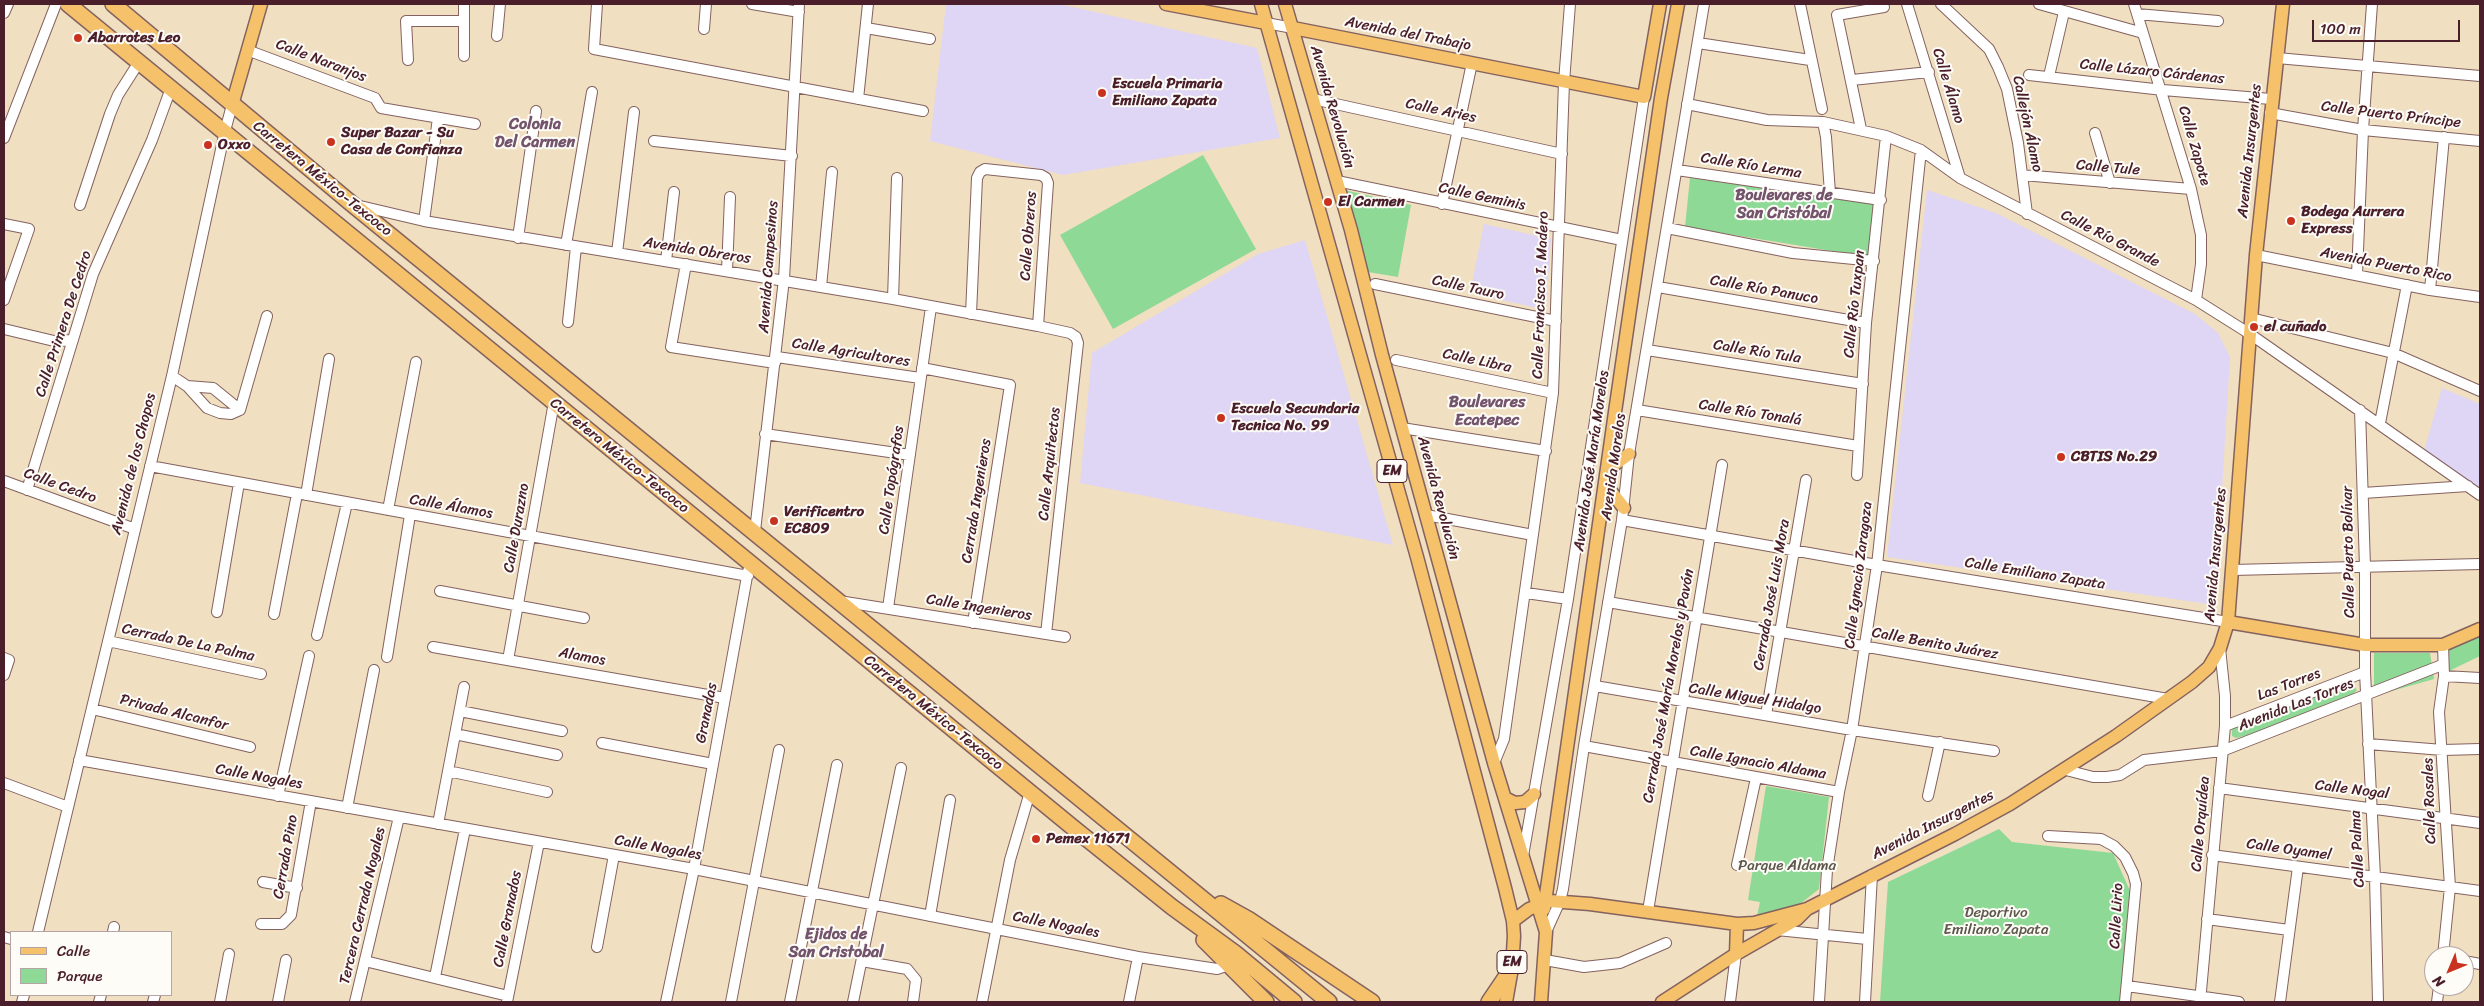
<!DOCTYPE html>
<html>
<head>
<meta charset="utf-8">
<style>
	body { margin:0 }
	#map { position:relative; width:2484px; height:1006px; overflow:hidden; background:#f0dfc0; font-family:Sriracha,sans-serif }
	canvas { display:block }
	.frame { position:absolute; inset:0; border:5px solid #4a1f2b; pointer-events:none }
	.legend { position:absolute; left:10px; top:931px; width:162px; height:65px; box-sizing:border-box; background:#fdfcf7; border:1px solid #b5a4a5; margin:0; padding:6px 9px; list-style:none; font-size:15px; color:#4a1f2b }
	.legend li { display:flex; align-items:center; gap:10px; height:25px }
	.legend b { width:25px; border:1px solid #b5a4a5 }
	.north { position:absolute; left:2424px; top:946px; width:50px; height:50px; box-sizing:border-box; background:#fdfcf7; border:1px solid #b5a4a5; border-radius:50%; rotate:225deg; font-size:14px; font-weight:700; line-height:20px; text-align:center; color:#4a1f2b }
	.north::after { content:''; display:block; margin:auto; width:18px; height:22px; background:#c8321e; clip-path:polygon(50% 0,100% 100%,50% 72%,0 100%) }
	.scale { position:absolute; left:2312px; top:20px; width:148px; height:22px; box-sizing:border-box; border:2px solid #4a1f2b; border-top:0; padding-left:6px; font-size:15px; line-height:18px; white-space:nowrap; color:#4a1f2b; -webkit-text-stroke:4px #fdfcf7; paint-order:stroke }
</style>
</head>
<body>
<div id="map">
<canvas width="2484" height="1006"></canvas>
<div class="frame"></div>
<ul class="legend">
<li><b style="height:6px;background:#f5c16b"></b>Calle</li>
<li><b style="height:14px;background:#8ed996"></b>Parque</li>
</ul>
<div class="north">N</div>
<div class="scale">100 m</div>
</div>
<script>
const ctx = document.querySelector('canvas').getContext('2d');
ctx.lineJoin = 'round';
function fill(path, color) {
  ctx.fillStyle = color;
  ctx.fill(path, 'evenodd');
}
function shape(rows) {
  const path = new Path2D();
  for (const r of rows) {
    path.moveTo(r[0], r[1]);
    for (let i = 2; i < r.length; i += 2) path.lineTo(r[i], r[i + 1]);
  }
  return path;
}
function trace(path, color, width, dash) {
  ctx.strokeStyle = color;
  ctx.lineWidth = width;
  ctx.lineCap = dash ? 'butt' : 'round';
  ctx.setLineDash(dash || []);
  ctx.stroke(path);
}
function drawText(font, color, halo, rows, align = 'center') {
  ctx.font = font + ' Sriracha,sans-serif';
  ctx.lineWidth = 4;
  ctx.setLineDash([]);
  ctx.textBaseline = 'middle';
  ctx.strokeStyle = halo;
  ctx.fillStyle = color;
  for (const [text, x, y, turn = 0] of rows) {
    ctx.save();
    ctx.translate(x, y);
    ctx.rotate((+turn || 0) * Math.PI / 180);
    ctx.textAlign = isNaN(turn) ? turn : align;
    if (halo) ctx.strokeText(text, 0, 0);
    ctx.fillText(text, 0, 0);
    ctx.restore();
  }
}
fill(shape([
	[946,4,1059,4,1257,48,1280,138,1063,175,930,141],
	[1927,190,1996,213,2195,314,2218,333,2230,357,2215,605,1887,557],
	[1484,224,1551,239,1546,310,1470,293],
	[1305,240,1393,545,1080,483,1092,353,1258,254],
	[2442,388,2480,404,2480,491,2424,451]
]), '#dfd5f5');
fill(shape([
	[1203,155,1256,249,1113,329,1060,235],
	[1690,178,1876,204,1869,257,1685,227],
	[1344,190,1411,205,1398,277,1368,272],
	[2480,634,2480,656,2449,671,2446,649],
	[2374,653,2430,653,2434,679,2374,696],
	[2352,684,2357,690,2352,695,2260,732,2236,738,2232,736,2232,728],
	[1766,786,1829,797,1819,889,1800,904,1757,916,1760,902,1748,900],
	[1999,829,2012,842,2113,853,2131,893,2124,1002,1880,1002,1888,882]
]), '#8ed996');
const minor = shape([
	[464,4,464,56],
	[597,4,594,49,923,111],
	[752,4,799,12],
	[1800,4,1822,109],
	[1907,4,1960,178],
	[1941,4,1989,49,1998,67,2007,89,2018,143,2027,214],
	[2039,4,2143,33],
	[2134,4,2191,189,2201,235,2201,264,2196,300],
	[4,13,8,4],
	[2137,14,2218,21],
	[1266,23,1293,28],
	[866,28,930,39],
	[704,29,706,4],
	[497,36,500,4],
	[1698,43,1810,60],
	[247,50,375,98,381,108,475,124],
	[2277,58,2480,76],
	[408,60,406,21,464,21],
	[2029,75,2163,90,2271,99],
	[2049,76,2064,12],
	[1852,80,1929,72],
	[858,99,868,4],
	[1313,99,1562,154],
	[1687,104,1767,120,1823,122,1886,136,1921,150,1960,178,2196,300,2250,334,2480,495],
	[2270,113,2363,130,2480,141],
	[1823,122,1826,137,1830,193],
	[1861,129,1837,15,1884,7],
	[2095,133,2110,183],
	[4,138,56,4],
	[654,141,792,156],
	[1677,170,1881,200],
	[2022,175,2191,189],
	[1337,181,1622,240],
	[1442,204,1472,63],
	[80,205,110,114,118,95,139,62],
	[356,205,424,221,893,299,1038,326,1070,333,1076,337,1078,343,1046,634],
	[424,221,438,118],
	[4,224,29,229,4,300],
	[1667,228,1793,253,1874,261],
	[518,238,536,111],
	[566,245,592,92],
	[617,253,634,112],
	[2256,255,2430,290,2480,297],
	[666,261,674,192],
	[686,264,671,347,775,363],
	[727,271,730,197],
	[2357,275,2363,130,2372,4],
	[1375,284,1556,321],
	[821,287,832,172],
	[1658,287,1866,323],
	[2430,290,2444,137],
	[893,299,897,178],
	[971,314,977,178,980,172,985,169,1041,175,1046,178,1048,183,1038,326],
	[2251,318,2393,353,2480,391],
	[568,322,576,247],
	[4,329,54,341,73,340],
	[1647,350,1863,384],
	[777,357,920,378],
	[1396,360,1553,393],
	[922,368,1010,385,973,623],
	[172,376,187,386,213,388,240,410],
	[187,386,207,408,220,413,231,414,240,410],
	[240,410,267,316],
	[1637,410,1858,446],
	[2360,410,2365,567,2365,672,2375,877,2378,1002],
	[2380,423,2407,285],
	[1402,428,1546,451],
	[765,434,910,455],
	[150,466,748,576],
	[1857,475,1866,323,1886,136],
	[4,481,135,529],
	[27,490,93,274,152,140,171,88],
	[2363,493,2468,486],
	[306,495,329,359],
	[388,510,416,362],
	[1426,515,1533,535],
	[1622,520,1877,565,2228,622],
	[755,531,784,279,799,4],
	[2232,570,2480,564],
	[440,591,584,618],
	[1526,593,1568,599],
	[839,601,1065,637],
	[1608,602,2168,699],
	[888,608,931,307],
	[217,612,239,483],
	[274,614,297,494],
	[317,635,347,503],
	[108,641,261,674],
	[433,647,725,698],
	[387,657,410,515],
	[4,658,9,660,4,675],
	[508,660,554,402],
	[2444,676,2480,678],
	[1595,686,1852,730,1994,751],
	[92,709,250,747],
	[460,711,562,731],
	[1766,715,1806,480],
	[2225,726,2365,672],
	[455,734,557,755],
	[602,743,713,764],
	[2368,744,2443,750,2480,749],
	[1584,746,1839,792],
	[79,760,694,869,1138,957,1217,969,1229,965],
	[1494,763,1504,739,1553,393,1564,82,1570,4],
	[2066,770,2093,777,2107,777,2120,775,2144,760,2222,751,2442,665],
	[448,771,547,792],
	[4,783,68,807],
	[2219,788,2480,823],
	[278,796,309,656],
	[1928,796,1940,742],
	[347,808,374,670],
	[438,824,464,687],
	[2048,836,2101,839,2114,846,2125,857,2133,873,2136,884,2125,1002],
	[2212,855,2480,891],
	[1523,856,1568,599,1644,97],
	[1737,865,1756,778],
	[263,882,297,888],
	[1648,911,1722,465],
	[930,916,950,800],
	[2207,919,2289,930],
	[261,924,282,924,291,915,311,801],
	[1777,930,1867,939],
	[38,932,172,376,225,131,232,105],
	[113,932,114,927],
	[1546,932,1560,901,1563,889,1584,746,1622,520,1629,454,1704,4],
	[4,937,11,939],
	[597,947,614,855],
	[2443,956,2450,887,2439,712,2444,676,2443,645],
	[1545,960,1584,967,1620,963,1666,943],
	[365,961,508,996],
	[862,961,907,969,916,980,913,1002],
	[2464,961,2480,964],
	[435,977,465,829],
	[2127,986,2239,1002],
	[22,1002,24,995],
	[99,1002,101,995],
	[153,1002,155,995],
	[220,1002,229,954],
	[278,1002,286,960],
	[355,1002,399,817],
	[507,1002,539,842],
	[666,1002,694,869,748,571],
	[731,1002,779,750],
	[790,1002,837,765],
	[853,1002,901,768],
	[982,1002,1010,860,1030,792],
	[1129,1002,1138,957],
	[1730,1002,1736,954],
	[1819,1002,1827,870,1839,792,1852,730,1877,565,1921,150],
	[1865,1002,1872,875],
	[2200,1002,2225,726,2225,696,2220,648],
	[2280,1002,2298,867],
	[2437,1002,2439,986]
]);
const major = shape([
	[1166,4,1266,23],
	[1261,4,1417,557,1505,888,1513,921,1514,936,1512,968,1506,1002],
	[1285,4,1351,230,1382,355,1494,763,1546,932,1541,1002],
	[1293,28,1644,97,1660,4],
	[232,105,261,4],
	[1607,470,1629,454],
	[1605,484,1624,508],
	[2228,622,2365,645,2443,645,2480,629],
	[1505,798,1515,803,1525,802,1534,794],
	[1544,909,1615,412,1661,98,1678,4],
	[1513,921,1529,909,1550,901,1590,904,1737,924,1754,923,1807,909,1955,834,2010,804,2116,736,2192,682,2209,667,2220,648,2228,622,2256,255,2283,4],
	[1736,954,1737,924],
	[1662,1002,1736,954,1797,919,1807,909]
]);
const highway = shape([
	[68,4,1076,830,1172,907,1235,953,1294,1002],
	[113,4,352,204,1329,1002],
	[1221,904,1248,919,1372,1002],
	[1204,940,1266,1002],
	[1489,1002,1512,968]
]);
trace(minor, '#84625f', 12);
trace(major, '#84625f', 15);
trace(highway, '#84625f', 18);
trace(minor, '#fff', 10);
trace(major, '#f5c16b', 12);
trace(highway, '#f5c16b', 15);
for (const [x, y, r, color] of [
	[78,38,5,"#c8321e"],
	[1102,93,5,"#c8321e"],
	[331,142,5,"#c8321e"],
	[208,145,5,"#c8321e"],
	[1328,202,5,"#c8321e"],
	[2291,221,5,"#c8321e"],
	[2254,327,5,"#c8321e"],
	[1221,418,5,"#c8321e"],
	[2061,457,5,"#c8321e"],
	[774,521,5,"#c8321e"],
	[1036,839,5,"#c8321e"]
]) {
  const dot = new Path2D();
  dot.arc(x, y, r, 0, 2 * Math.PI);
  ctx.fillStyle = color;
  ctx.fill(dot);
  trace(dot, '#fdfcf7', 2);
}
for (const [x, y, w] of [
	[1392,471,30],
	[1512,962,30]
]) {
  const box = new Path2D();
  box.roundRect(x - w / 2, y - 11.5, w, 23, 4);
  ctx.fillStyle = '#fdfcf7';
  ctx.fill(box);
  trace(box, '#4a1f2b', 1);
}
drawText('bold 14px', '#4a1f2b', null, [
	["EM",1392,471],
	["EM",1512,962]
]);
drawText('15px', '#4a1f2b', '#fdfcf7', [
	["Avenida del Trabajo",1408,34,11],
	["Calle Naranjos",321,61,21],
	["Calle Lázaro Cárdenas",2152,72,6],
	["Calle Álamo",1948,86,73],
	["Avenida Revolución",1332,107,74],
	["Calle Aries",1441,111,12],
	["Calle Puerto Príncipe",2391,115,7],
	["Callejón Álamo",2027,124,78],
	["Calle Zapote",2194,146,74],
	["Avenida Insurgentes",2250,151,-84],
	["Calle Río Lerma",1751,166,9],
	["Calle Tule",2108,168,5],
	["Carretera México-Texcoco",322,179,39],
	["Calle Geminis",1482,197,12],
	["Calle Obreros",1029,236,-86],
	["Calle Río Grande",2110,239,27],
	["Avenida Obreros",697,251,9],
	["Avenida Puerto Rico",2386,265,11],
	["Avenida Campesinos",769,267,-86],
	["Calle Tauro",1468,288,12],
	["Calle Río Panuco",1764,290,10],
	["Calle Francisco I. Madero",1541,295,-88],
	["Calle Río Tuxpan",1855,304,-84],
	["Calle Primera De Cedro",64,324,-72],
	["Calle Río Tula",1757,352,9],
	["Calle Agricultores",851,353,9],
	["Calle Libra",1477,361,12],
	["Calle Río Tonalá",1750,413,9],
	["Carretera México-Texcoco",619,456,39],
	["Avenida José María Morelos",1592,461,-82],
	["Avenida de los Chopos",134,464,-76],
	["Calle Arquitectos",1050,464,-84],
	["Avenida Morelos",1614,467,-82],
	["Calle Topógrafos",892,480,-82],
	["Calle Cedro",60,486,20],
	["Avenida Revolución",1438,498,75],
	["Cerrada Ingenieros",977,501,-81],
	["Calle Álamos",451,507,10],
	["Calle Durazno",517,528,-80],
	["Calle Puerto Bolívar",2349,552,-91],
	["Avenida Insurgentes",2216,555,-85],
	["Calle Emiliano Zapata",2035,574,9],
	["Calle Ignacio Zaragoza",1859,575,-83],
	["Cerrada José Luis Mora",1772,595,-80],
	["Calle Ingenieros",979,608,9],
	["Cerrada De La Palma",188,643,12],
	["Calle Benito Juárez",1935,644,10],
	["Alamos",582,657,10],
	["Las Torres",2289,685,-21],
	["Cerrada José María Morelos y Pavón",1669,686,-80],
	["Calle Miguel Hidalgo",1755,699,9],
	["Avenida Las Torres",2296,705,-21],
	["Privada Alcanfor",174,713,14],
	["Granadas",707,713,-79],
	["Carretera México-Texcoco",933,713,39],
	["Calle Ignacio Aldama",1758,763,10],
	["Calle Nogales",259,777,10],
	["Calle Nogal",2352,790,7],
	["Calle Rosales",2430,801,-92],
	["Calle Orquídea",2201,824,-85],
	["Avenida Insurgentes",1933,825,-27],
	["Calle Nogales",658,848,10],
	["Calle Palma",2358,849,-93],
	["Calle Oyamel",2289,850,8],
	["Cerrada Pino",286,857,-80],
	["Tercera Cerrada Nogales",363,906,-77],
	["Calle Lirio",2117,916,-87],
	["Calle Granados",508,919,-79],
	["Calle Nogales",1056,925,11]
]);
drawText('bold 15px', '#4a1f2b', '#fdfcf7', [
	["Abarrotes Leo",88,38],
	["Escuela Primaria",1112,84],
	["Emiliano Zapata",1112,101],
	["Super Bazar - Su",341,133],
	["Casa de Confianza",341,150],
	["Oxxo",218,145],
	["El Carmen",1338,202],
	["Bodega Aurrera",2301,212],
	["Express",2301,229],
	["el cuñado",2264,327],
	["Escuela Secundaria",1231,409],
	["Tecnica No. 99",1231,426],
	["CBTIS No.29",2071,457],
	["Verificentro",784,512],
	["EC809",784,529],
	["Pemex 11671",1046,839]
], 'left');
drawText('15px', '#5e574b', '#fdfcf7', [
	["Parque Aldama",1787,866],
	["Deportivo",1996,913],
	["Emiliano Zapata",1996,930]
]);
drawText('bold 16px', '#73546c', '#fdfcf7', [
	["Colonia",535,125],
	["Del Carmen",535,143],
	["Boulevares de",1784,196],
	["San Cristóbal",1784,214],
	["Boulevares",1487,403],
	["Ecatepec",1487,421],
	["Ejidos de",836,935],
	["San Cristobal",836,953]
]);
</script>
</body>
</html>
